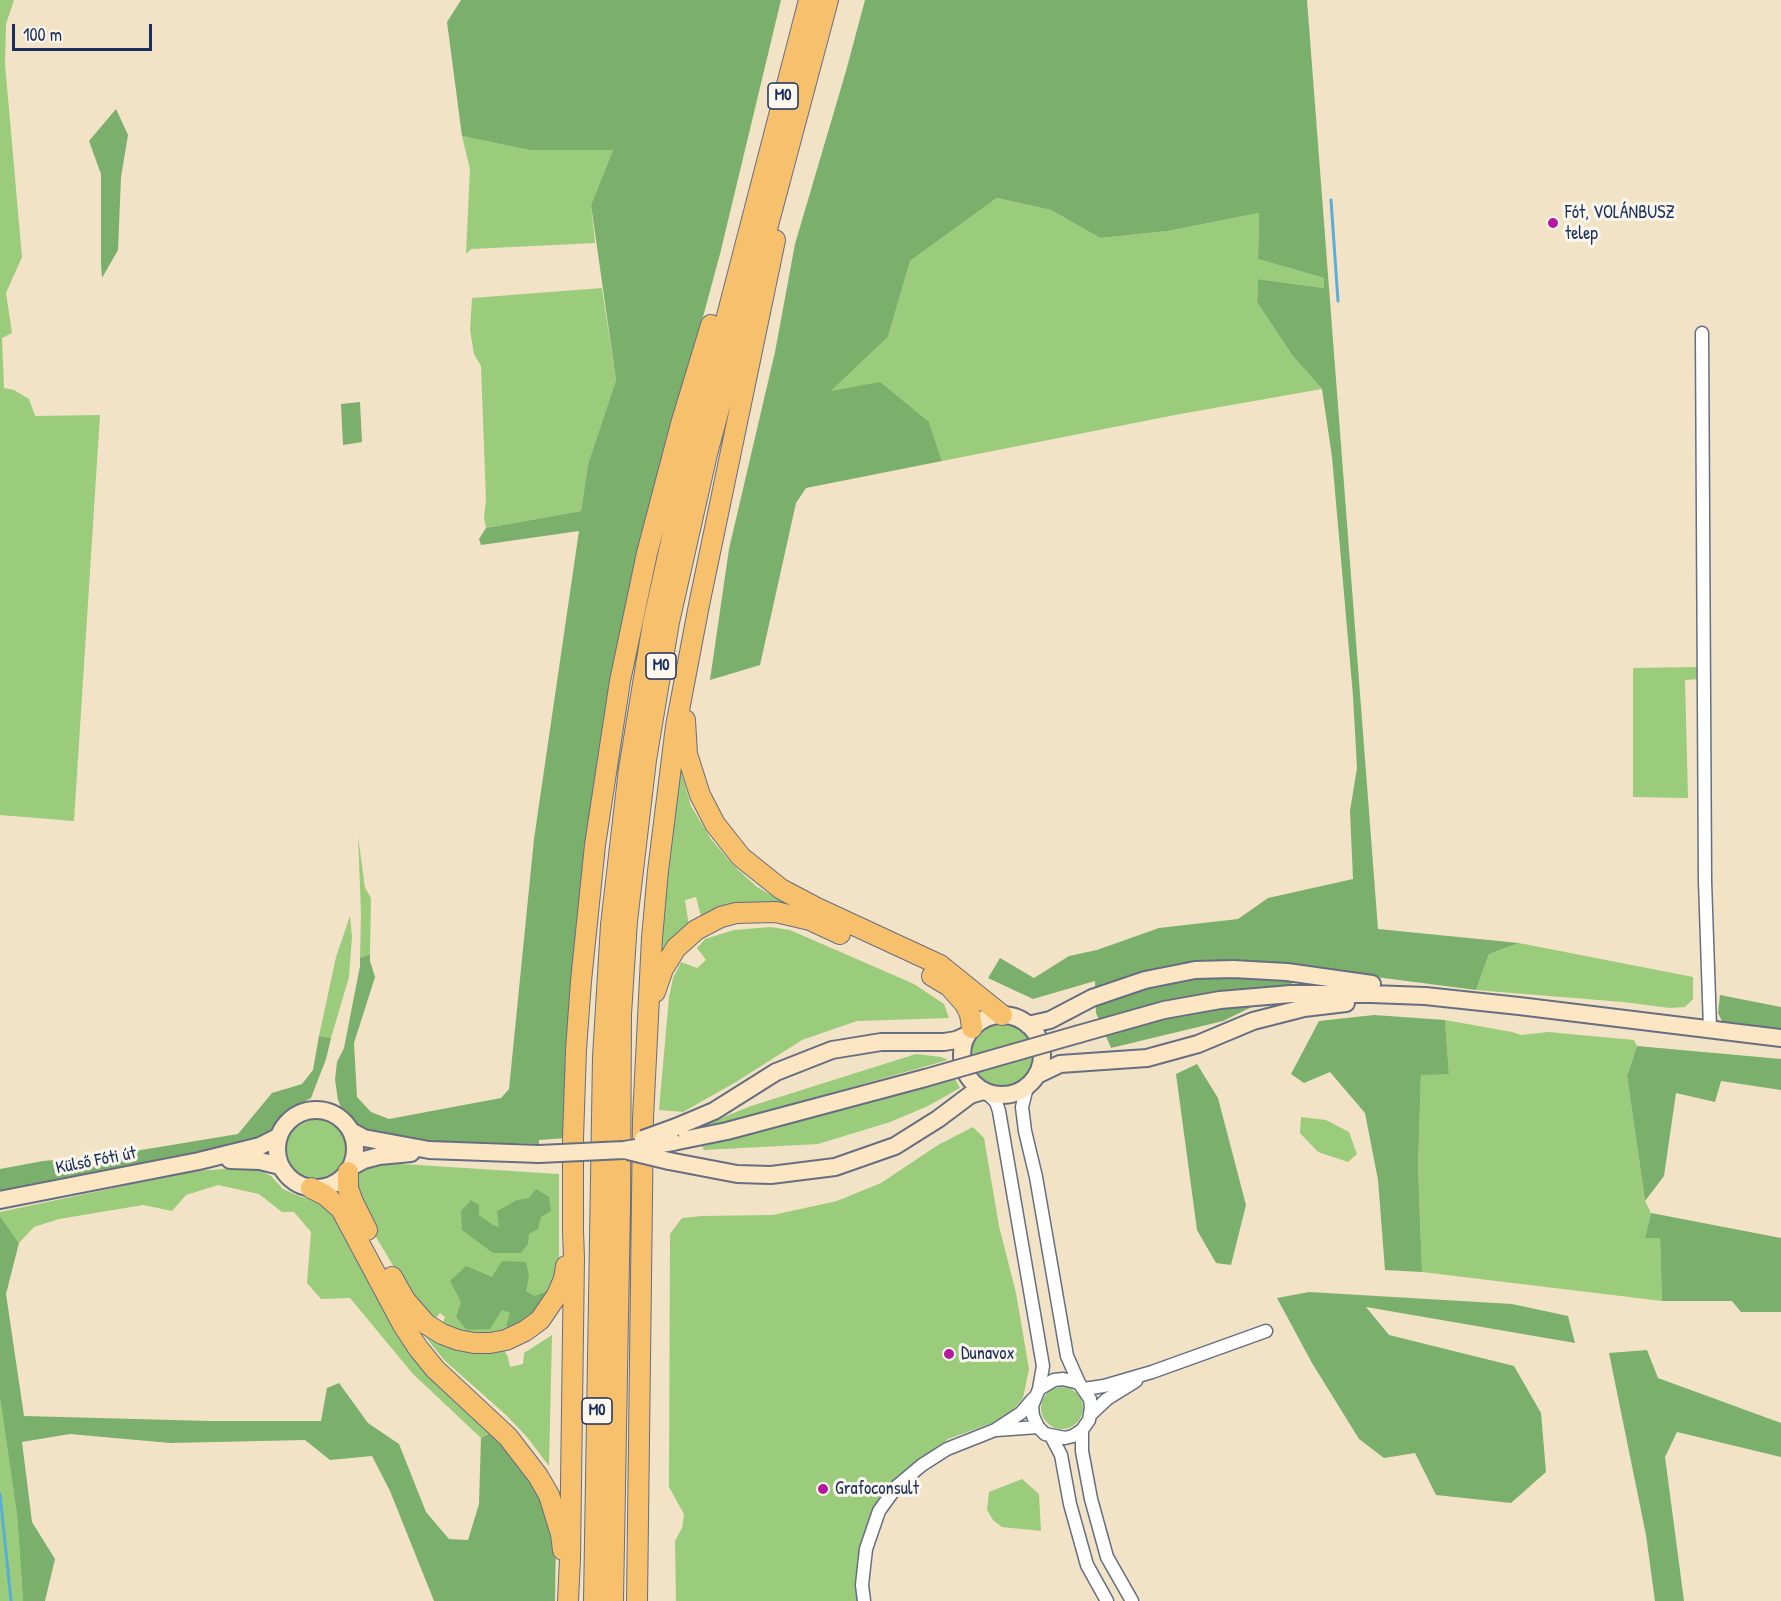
<!DOCTYPE html>
<html>
<head>
<meta charset="utf-8">
<style>
	body { margin:0 }
	#map { position:relative; width:1781px; height:1601px; overflow:hidden; background:#f2e2c6; font-family:"Patrick Hand",sans-serif }
	canvas { display:block }
	.scale { position:absolute; left:12px; top:24px; width:140px; height:27px; box-sizing:border-box; border:3px solid #1b2f5e; border-top:0; padding-left:8px; font-size:18px; line-height:21px; white-space:nowrap; color:#1b2f5e; -webkit-text-stroke:4px #fbf7ec; paint-order:stroke }
</style>
</head>
<body>
<div id="map">
<canvas width="1781" height="1601"></canvas>
<div class="scale">100 m</div>
</div>
<script>
const ctx = document.querySelector('canvas').getContext('2d');
ctx.lineJoin = 'round';
function fill(path, color) {
  ctx.fillStyle = color;
  ctx.fill(path, 'evenodd');
}
function shape(rows) {
  const path = new Path2D();
  for (const r of rows) {
    if (r.length === 3) {
      path.moveTo(r[0] + r[2], r[1]);
      path.arc(r[0], r[1], r[2], 0, 2 * Math.PI);
      continue;
    }
    path.moveTo(r[0], r[1]);
    for (let i = 2; i < r.length; i += 2) path.lineTo(r[i], r[i + 1]);
  }
  return path;
}
function trace(path, color, width, dash) {
  ctx.strokeStyle = color;
  ctx.lineWidth = width;
  ctx.lineCap = dash ? 'butt' : 'round';
  ctx.setLineDash(dash || []);
  ctx.stroke(path);
}
function drawText(font, color, halo, rows, align = 'center') {
  ctx.font = font + ' "Patrick Hand",sans-serif';
  ctx.lineWidth = 6;
  ctx.setLineDash([]);
  ctx.textBaseline = 'middle';
  ctx.strokeStyle = halo;
  ctx.fillStyle = color;
  for (const [text, x, y, turn = 0] of rows) {
    ctx.save();
    ctx.translate(x, y);
    ctx.rotate((+turn || 0) * Math.PI / 180);
    ctx.textAlign = isNaN(turn) ? turn : align;
    if (halo) ctx.strokeText(text, 0, 0);
    ctx.fillText(text, 0, 0);
    ctx.restore();
  }
}
fill(shape([
	[0,0,14,0,6,24,5,64,22,257,6,293,12,333,2,338,4,388,14,390,29,399,35,416,100,415,74,821,0,815],
	[462,136,529,150,613,150,591,205,595,243,471,249,466,254,470,169],
	[997,198,1051,210,1100,238,1168,231,1259,213,1258,259,1324,278,1325,288,1258,279,1257,302,1292,355,1322,389,1180,414,942,461,929,422,830,392,888,337,910,261],
	[602,288,616,380,588,464,581,511,486,528,484,518,486,500,481,366,474,354,470,330,472,298],
	[1700,667,1701,679,1685,680,1688,798,1633,797,1633,668],
	[679,764,691,806,711,839,733,865,757,887,788,905,702,920,696,897,685,900,689,926,659,960],
	[358,836,365,888,371,898,370,954,360,958,361,913],
	[350,916,352,937,349,977,331,1038,319,1036,336,957],
	[771,927,790,930,914,984,944,1004,949,1018,857,1021,802,1040,736,1082,683,1112,659,1110,669,997,673,978,681,962,697,968,706,960,697,948,705,939,734,930],
	[1519,943,1693,977,1693,999,1685,1007,1670,1008,1623,1002,1476,990,1489,954],
	[1445,1020,1512,1032,1521,1035,1548,1032,1634,1040,1637,1046,1627,1076,1645,1201,1651,1213,1645,1238,1660,1237,1662,1301,1422,1272,1418,1166,1421,1074,1449,1074],
	[1002,1055,33],
	[916,1054,941,1057,948,1060,707,1128,704,1125,751,1106],
	[955,1079,960,1088,928,1106,890,1122,818,1144,704,1150,702,1146],
	[317,1147,33],
	[1301,1117,1326,1120,1349,1132,1357,1154,1348,1162,1318,1152,1300,1133],
	[973,1127,984,1138,999,1226,1016,1293,1029,1369,1023,1398,1006,1418,948,1439,896,1481,869,1525,858,1560,859,1601,676,1601,675,1541,682,1528,684,1514,669,1487,670,1234,682,1218,702,1216,773,1215,837,1201,881,1183,938,1145],
	[386,1163,559,1174,559,1262,551,1291,538,1309,519,1326,494,1336,468,1334,442,1326,445,1317,440,1313,434,1320,417,1306,366,1220,355,1182,360,1173,367,1167],
	[254,1167,271,1176,283,1189,301,1197,321,1201,335,1215,385,1313,421,1365,492,1432,481,1438,413,1374,350,1298,321,1299,307,1283,311,1232,294,1212,282,1212,259,1194,218,1185,186,1195,172,1211,143,1205,59,1219,34,1227,19,1243,0,1216,0,1212,194,1171],
	[424,1335,432,1341,468,1351,504,1350,508,1357,510,1367,523,1364,524,1353,552,1335,549,1466,527,1437,506,1415,444,1360],
	[1062,1408,21],
	[0,1398,17,1515,23,1601,0,1601],
	[1022,1479,1039,1494,1041,1531,1002,1527,993,1520,987,1510,989,1492]
]), '#9acc7c');
fill(shape([
	[461,0,781,0,720,254,640,550,567,1138,539,1140,539,1144,428,1141,381,1136,365,1132,342,1110,338,1100,335,1080,337,1062,344,1048,360,966,360,958,370,954,370,961,375,977,354,1043,357,1097,371,1112,389,1119,501,1098,509,1089,534,839,579,531,481,545,479,539,486,528,581,511,588,464,616,380,591,205,613,150,529,150,462,136,447,22],
	[865,0,1307,0,1378,929,1519,943,1489,954,1476,990,1368,976,1318,967,1264,1001,1223,1021,1111,1048,1096,1013,1095,981,1033,999,988,978,1000,958,1034,978,1069,956,1097,950,1159,928,1238,919,1268,898,1353,879,1350,811,1357,768,1353,696,1332,457,1322,389,1292,355,1257,302,1258,279,1324,288,1324,278,1258,259,1259,213,1168,231,1100,238,1051,210,997,198,910,261,888,337,831,391,880,382,929,422,942,461,806,488,796,503,760,665,710,680,729,549,775,352,795,244,846,71],
	[116,109,128,135,121,177,118,250,102,278,101,264,101,174,89,141],
	[360,402,362,442,343,445,341,404],
	[1720,995,1781,1007,1781,1033,1724,1025,1718,1013],
	[1374,1015,1445,1020,1449,1074,1421,1075,1418,1166,1422,1272,1385,1270,1378,1180,1365,1113,1330,1072,1304,1083,1291,1074,1319,1021],
	[319,1036,331,1038,326,1059,311,1098,286,1112,277,1120,268,1135,259,1142,0,1196,0,1169,43,1161,105,1156,238,1134,272,1093,302,1084,313,1070],
	[1637,1046,1781,1059,1781,1090,1721,1081,1715,1102,1676,1093,1664,1176,1645,1201,1627,1076],
	[1197,1064,1218,1098,1246,1205,1231,1265,1216,1263,1197,1230,1176,1074],
	[536,1189,549,1197,551,1211,541,1217,538,1229,529,1234,528,1244,521,1253,493,1253,462,1230,461,1211,471,1200,479,1205,479,1215,493,1225,499,1227,497,1211,517,1200,529,1198],
	[1651,1213,1781,1238,1781,1312,1741,1312,1732,1301,1662,1301,1660,1238,1645,1238],
	[0,1216,19,1243,6,1294,24,1416,210,1421,321,1421,327,1388,339,1383,368,1423,399,1444,426,1512,449,1539,468,1540,479,1504,481,1438,492,1432,512,1455,550,1514,556,1535,555,1601,434,1601,390,1491,372,1456,330,1460,305,1440,170,1443,70,1434,22,1442,32,1522,55,1559,45,1601,23,1601,17,1515,0,1398],
	[502,1261,526,1262,529,1276,526,1291,534,1296,549,1291,536,1309,517,1324,506,1327,510,1313,502,1310,490,1329,467,1330,456,1317,461,1302,450,1281,466,1266,492,1277],
	[1309,1292,1512,1304,1568,1316,1575,1343,1366,1307,1389,1335,1514,1366,1541,1413,1546,1472,1511,1503,1436,1495,1415,1453,1384,1458,1359,1439,1312,1363,1277,1298],
	[1647,1350,1658,1378,1781,1423,1781,1457,1677,1432,1665,1457,1684,1601,1655,1601,1646,1535,1609,1353]
]), '#7bb06c');
trace(shape([
	[1331,200,1338,301],
	[0,1494,11,1601]
]), '#5aaed6', 3);
const minor = shape([
	[1702,333,1705,881,1710,1028],
	[1027,1087,1022,1107,1025,1131,1036,1177,1067,1356,1079,1383,1090,1399,1091,1408,1089,1420,1082,1430,1073,1436,1065,1438,1045,1434,1038,1427,1033,1416,1032,1406,1039,1389,1054,1380,1063,1379,1079,1383],
	[988,1094,996,1102,999,1111,1043,1366,1039,1389],
	[1084,1389,1104,1386,1152,1372,1266,1331],
	[1091,1414,1107,1399,1136,1381],
	[996,1430,1038,1427],
	[1082,1430,1082,1451,1091,1499,1107,1557,1132,1601],
	[1051,1436,1061,1455,1070,1504,1087,1565,1107,1601],
	[864,1601,862,1585,866,1549,879,1511,897,1486,922,1465,947,1449,995,1430,1021,1413,1033,1399]
]);
const secondary = shape([
	[1002,1055,40],
	[1028,1025,1050,1020,1092,998,1145,980,1195,970,1233,969,1287,972,1372,984],
	[1079,1034,1164,1010,1220,1000,1291,994,1371,994,1425,996,1519,1006,1781,1038],
	[1037,1075,1060,1064,1147,1058,1198,1044,1253,1021,1304,1008,1346,1003],
	[316,1149,39],
	[676,1127,714,1111,776,1072,832,1050,881,1042,944,1042,956,1040,967,1035],
	[351,1131,364,1138,429,1150,539,1154],
	[673,1142,727,1131,925,1078],
	[230,1160,260,1161,280,1166],
	[669,1161,737,1174,771,1175,835,1167,895,1146,938,1119,970,1095,983,1091],
	[351,1167,364,1160,379,1156,411,1153],
	[0,1200,199,1161,260,1146,278,1137]
]);
const trunk = shape([
	[685,720,687,754,700,795,715,824,741,857,781,889,817,908,940,965,1002,1015],
	[932,976,949,986,965,1004,970,1014,972,1028],
	[655,992,663,969,676,948,696,930,721,917,736,913,776,912,810,920,840,934],
	[348,1172,348,1188,353,1202,367,1230],
	[311,1188,325,1195,341,1209,403,1325,418,1348,435,1369,508,1437,538,1476,549,1495,561,1534,563,1550],
	[392,1277,405,1300,426,1324,442,1334,458,1340,474,1343,490,1343,506,1340,525,1331,540,1320,557,1295,564,1279,566,1266],
	[568,1601,570,1559,574,1258,573,1231,573,1139,576,1050,581,981,595,845,620,681,647,553,681,424,711,325],
	[594,1601,603,1057,611,925,629,769,653,623,687,470,809,0],
	[613,1601,620,1205,621,1014,627,921,646,760,669,622,707,454,828,0],
	[637,1601,643,1118,652,938,658,871,676,726,699,605,775,240]
]);
trace(minor, '#666e82', 15);
trace(secondary, '#666e82', 20);
trace(trunk, '#666e82', 22);
trace(minor, '#fff', 12);
trace(secondary, '#fce6c4', 16);
trace(trunk, '#f7c06c', 20);
const secondaryBridge = shape([
	[925,1078,1079,1034],
	[643,1139,676,1127],
	[628,1151,669,1161],
	[539,1154,624,1150,673,1142]
]);
trace(secondaryBridge, '#666e82', 20, []);
trace(secondaryBridge, '#fce6c4', 16);
for (const [x, y, r, color] of [
	[1553,223,6,"#b5179e"],
	[949,1354,6,"#b5179e"],
	[823,1489,6,"#b5179e"]
]) {
  const dot = new Path2D();
  dot.arc(x, y, r, 0, 2 * Math.PI);
  ctx.fillStyle = color;
  ctx.fill(dot);
  trace(dot, '#fbf7ec', 2);
}
for (const [x, y, w] of [
	[783,96,30],
	[661,666,30],
	[597,1411,30]
]) {
  const box = new Path2D();
  box.roundRect(x - w / 2, y - 13, w, 26, 4.5);
  ctx.fillStyle = '#fbf7ec';
  ctx.fill(box);
  trace(box, '#1b2f5e', 1.5);
}
drawText('bold 16px', '#1b2f5e', null, [
	["M0",783,96],
	["M0",661,666],
	["M0",597,1411]
]);
drawText('18px', '#1b2f5e', '#fbf7ec', [
	["Fót, VOLÁNBUSZ",1565,213],
	["telep",1565,234],
	["Dunavox",961,1354],
	["Grafoconsult",835,1489]
], 'left');
drawText('18px', '#1b2f5e', '#fbf7ec', [
	["Külső Fóti út",96,1161,-11]
]);
</script>
</body>
</html>
